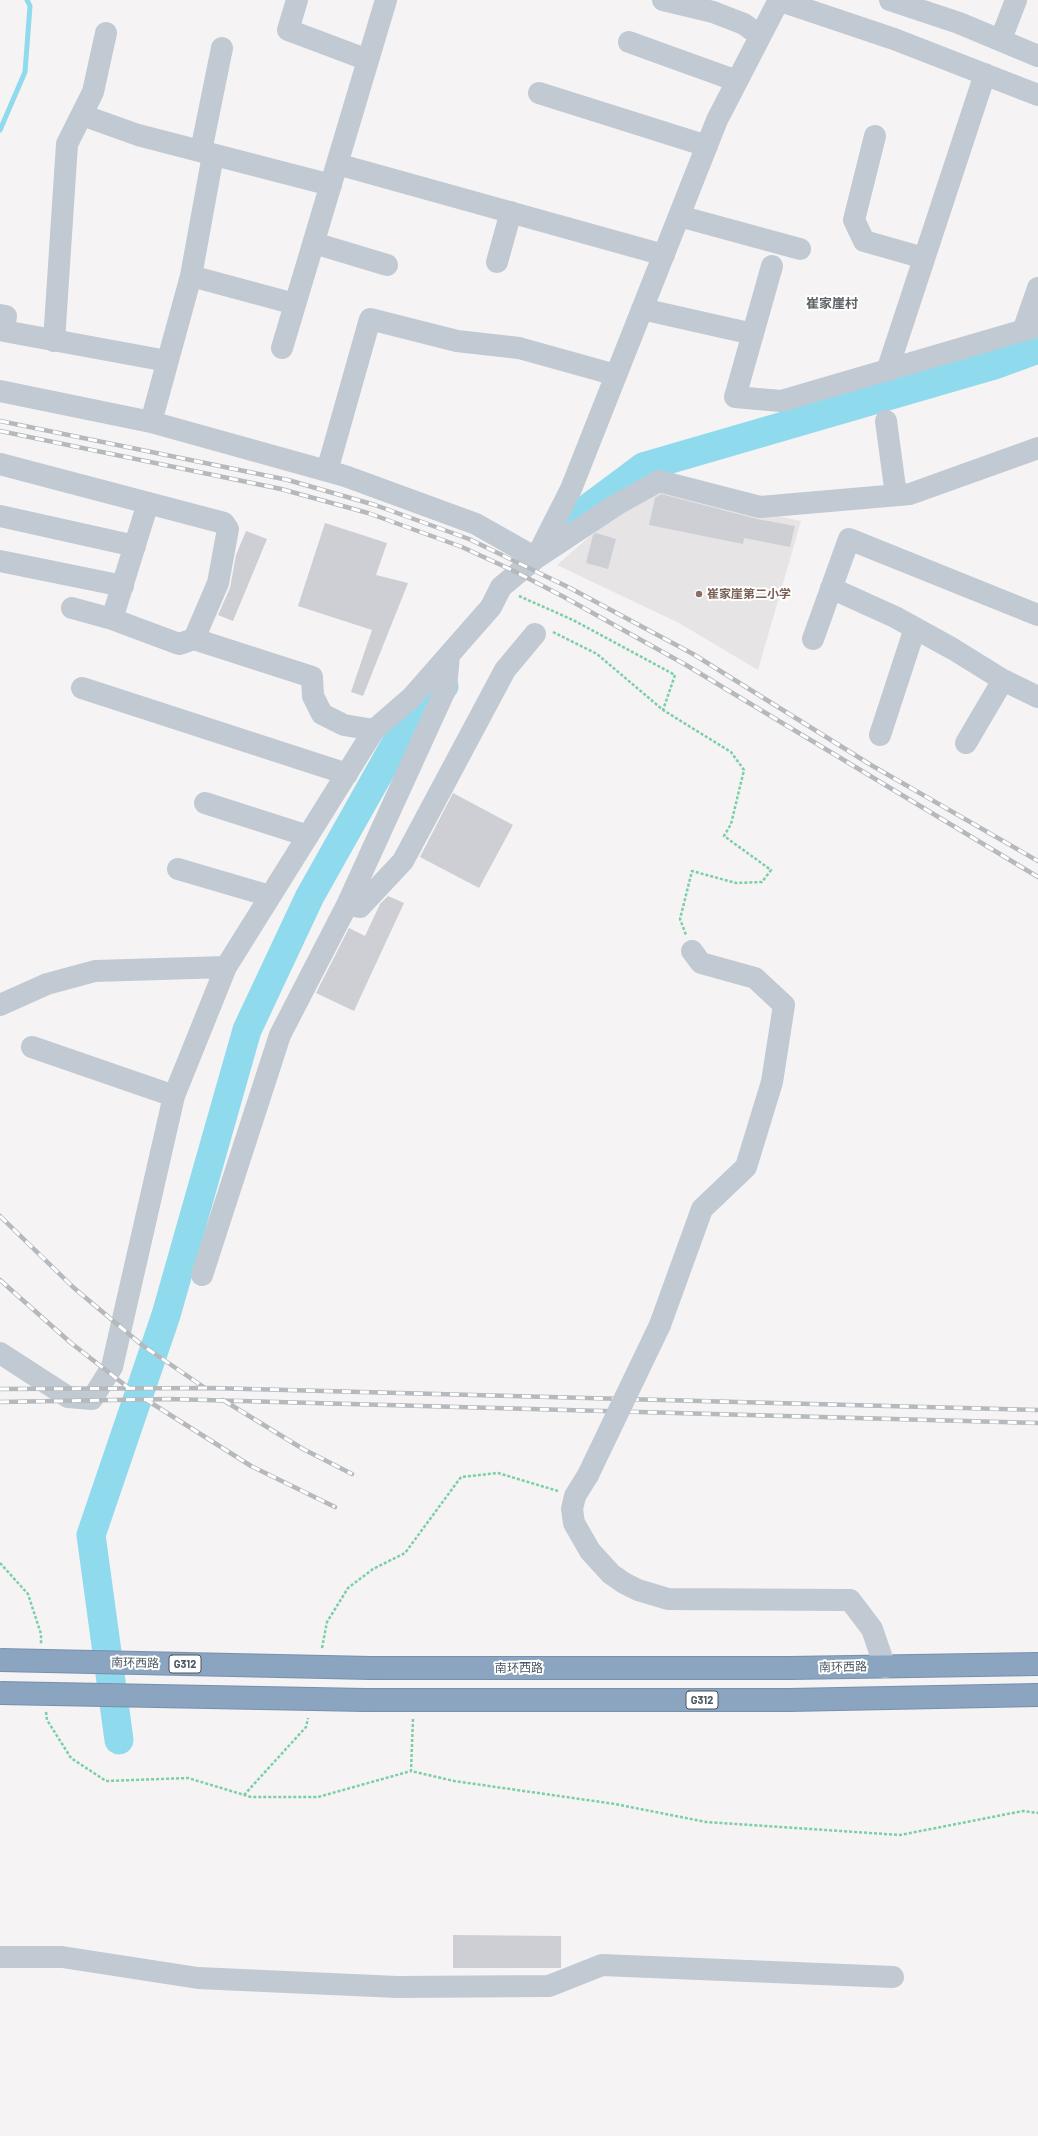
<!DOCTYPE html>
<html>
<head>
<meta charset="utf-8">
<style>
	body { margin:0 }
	canvas { display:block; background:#f5f3f3 }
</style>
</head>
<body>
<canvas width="1038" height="2136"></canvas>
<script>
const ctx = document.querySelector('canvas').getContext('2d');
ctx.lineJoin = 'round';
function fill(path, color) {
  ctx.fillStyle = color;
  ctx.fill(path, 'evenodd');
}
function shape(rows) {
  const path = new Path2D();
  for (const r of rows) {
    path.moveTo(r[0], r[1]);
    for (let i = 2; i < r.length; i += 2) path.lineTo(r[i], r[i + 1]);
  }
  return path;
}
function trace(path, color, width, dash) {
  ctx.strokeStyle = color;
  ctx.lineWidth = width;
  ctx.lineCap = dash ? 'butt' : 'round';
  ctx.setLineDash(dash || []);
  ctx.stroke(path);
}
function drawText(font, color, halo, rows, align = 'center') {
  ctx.font = font + ' Barlow,"Noto Sans SC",sans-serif';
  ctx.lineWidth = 4;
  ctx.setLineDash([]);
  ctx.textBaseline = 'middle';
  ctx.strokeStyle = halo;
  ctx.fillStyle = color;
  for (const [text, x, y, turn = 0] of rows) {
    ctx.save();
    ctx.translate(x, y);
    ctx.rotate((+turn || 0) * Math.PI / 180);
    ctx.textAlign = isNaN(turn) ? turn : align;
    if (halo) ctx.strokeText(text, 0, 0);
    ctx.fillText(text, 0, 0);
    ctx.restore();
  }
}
fill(shape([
	[651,488,801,521,758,670,679,623,557,565,620,510]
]), '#e6e4e5');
trace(shape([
	[0,130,25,72,30,6,27,0]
]), '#90daee', 5);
trace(shape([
	[568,523,643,467,994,365,1038,349],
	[119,1740,91,1535,166,1315,247,1030,310,896,396,743,444,686]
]), '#90daee', 29);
fill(shape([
	[661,494,757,519,795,526,790,547,744,538,743,544,649,525,655,498],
	[325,523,387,543,376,575,408,583,363,696,351,692,372,630,298,606],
	[246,531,267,539,233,621,218,615,230,588,236,555],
	[596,533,616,539,608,569,586,563,593,535],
	[453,793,513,825,479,888,420,857],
	[388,896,404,903,354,1011,316,993,349,928,365,936,380,904],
	[453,1935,561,1936,561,1968,453,1968]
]), '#cdcfd5');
const highway = shape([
	[371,1668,789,1668,1038,1664],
	[365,1700,789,1700,1038,1695]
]);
trace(highway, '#7690ad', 24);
trace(shape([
	[519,596,573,620,675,675,663,710],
	[553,632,597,654,663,710,731,752,744,770,731,824,724,836,771,870,762,882,736,883,692,871,680,919,686,935],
	[0,1563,28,1594,41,1634,41,1644],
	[322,1648,327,1622,348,1588,373,1569,405,1553,461,1477,498,1473,558,1491],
	[46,1712,47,1720,71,1758,106,1781,188,1778,251,1797,318,1797,411,1771],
	[413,1719,411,1771,454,1781,615,1804,706,1822,900,1835,1023,1811,1038,1813],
	[244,1795,306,1727,308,1718]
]), '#7ad0a6', 2.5, [3, 2]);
trace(shape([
	[297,0,288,30,368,60],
	[663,0,713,12,744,24,760,36],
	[778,0,894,39,1038,95],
	[890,0,959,23,1038,56],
	[1001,39,1016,0],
	[629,42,737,81],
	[539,93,707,146],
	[82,115,138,135,331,185],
	[875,136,854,220,864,241,924,258],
	[201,151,222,48],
	[337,164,664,255],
	[679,216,800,249],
	[314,243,387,265],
	[497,262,511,212],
	[772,266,735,397,781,401,1038,326],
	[191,276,295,304],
	[642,309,753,334],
	[0,315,6,316,4,331,167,361],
	[1023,331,1038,288],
	[54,341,67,144,93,92,106,33],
	[282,348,386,0],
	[887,371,985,74],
	[0,391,151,422,345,476,476,524,536,558,616,505,659,481,760,507,910,494,1038,448],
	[886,421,896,495],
	[151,422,191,276,213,155],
	[0,464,224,523,228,529,218,583,194,639,312,677,313,696,322,714,344,725,374,730],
	[327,471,370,319,457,341,519,348,616,375],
	[0,516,135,546],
	[0,561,123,586],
	[831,588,895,617,953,649,1003,680,1038,697],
	[72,608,112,619,179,644,194,639],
	[112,619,148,503],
	[813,639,849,539,1038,615],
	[82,688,347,774],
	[880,735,915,628],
	[966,743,1003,680],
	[205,803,308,836],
	[178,869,270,896],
	[347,905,360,907,403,861,505,670,535,634],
	[0,1005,47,984,95,971,226,967],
	[32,1047,174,1096],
	[202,1275,280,1035,347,905,446,688,449,655],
	[660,1325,702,1209,746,1167,772,1082,784,1005,755,978,701,963,692,951],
	[0,1353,68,1397,92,1399,112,1367,174,1096,226,967,374,730,412,697,491,607,501,587,536,558,571,489,717,120,779,0],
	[588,1475,575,1496,572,1509,574,1523,590,1551,611,1574,624,1583,638,1590,668,1599,850,1600,872,1629,885,1667],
	[0,1957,62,1957,198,1978,397,1987,549,1986,602,1965,893,1977]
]), '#c1cad2', 22);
trace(highway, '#8ba5c1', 22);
const rail = shape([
	[0,421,288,480,375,505,469,539,570,588,693,654,871,765,1038,861],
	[0,431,281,489,368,513,462,547,514,571,564,597,686,665,1038,877],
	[0,1216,74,1288,142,1345,205,1388],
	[0,1280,71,1343,130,1389],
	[0,1389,211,1388,1038,1410],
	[145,1399,251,1466,335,1507],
	[223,1400,303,1449,352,1474],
	[0,1402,169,1399,1038,1423]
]);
trace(rail, '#b5b8bd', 4.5);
trace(rail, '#fff', 3, [9]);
const highwayBridge = shape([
	[0,1660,371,1668],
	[0,1693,365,1700]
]);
trace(highwayBridge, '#7690ad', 24, []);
trace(shape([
	[588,1475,660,1325]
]), '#c1cad2', 22);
trace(highwayBridge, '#8ba5c1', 22);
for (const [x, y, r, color] of [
	[699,594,4,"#8d6e63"]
]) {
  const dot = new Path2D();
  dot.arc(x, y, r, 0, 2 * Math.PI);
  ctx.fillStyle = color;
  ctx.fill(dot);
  trace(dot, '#fff', 1.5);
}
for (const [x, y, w] of [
	[185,1664,32],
	[702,1700,32]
]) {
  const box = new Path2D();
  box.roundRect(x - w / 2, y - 9, w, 18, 3);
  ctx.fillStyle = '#fff';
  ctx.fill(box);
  trace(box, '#4a5661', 1);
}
drawText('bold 11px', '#4a5661', null, [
	["G312",185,1664],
	["G312",702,1700]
]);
drawText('bold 12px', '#785e54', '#fff', [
	["崔家崖第二小学",707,594]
], 'left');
drawText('12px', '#4a5661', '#fff', [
	["南环西路",135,1663,1],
	["南环西路",843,1667,-1],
	["南环西路",519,1668]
]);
drawText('bold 13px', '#5f6368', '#fff', [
	["崔家崖村",832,304]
]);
</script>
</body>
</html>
